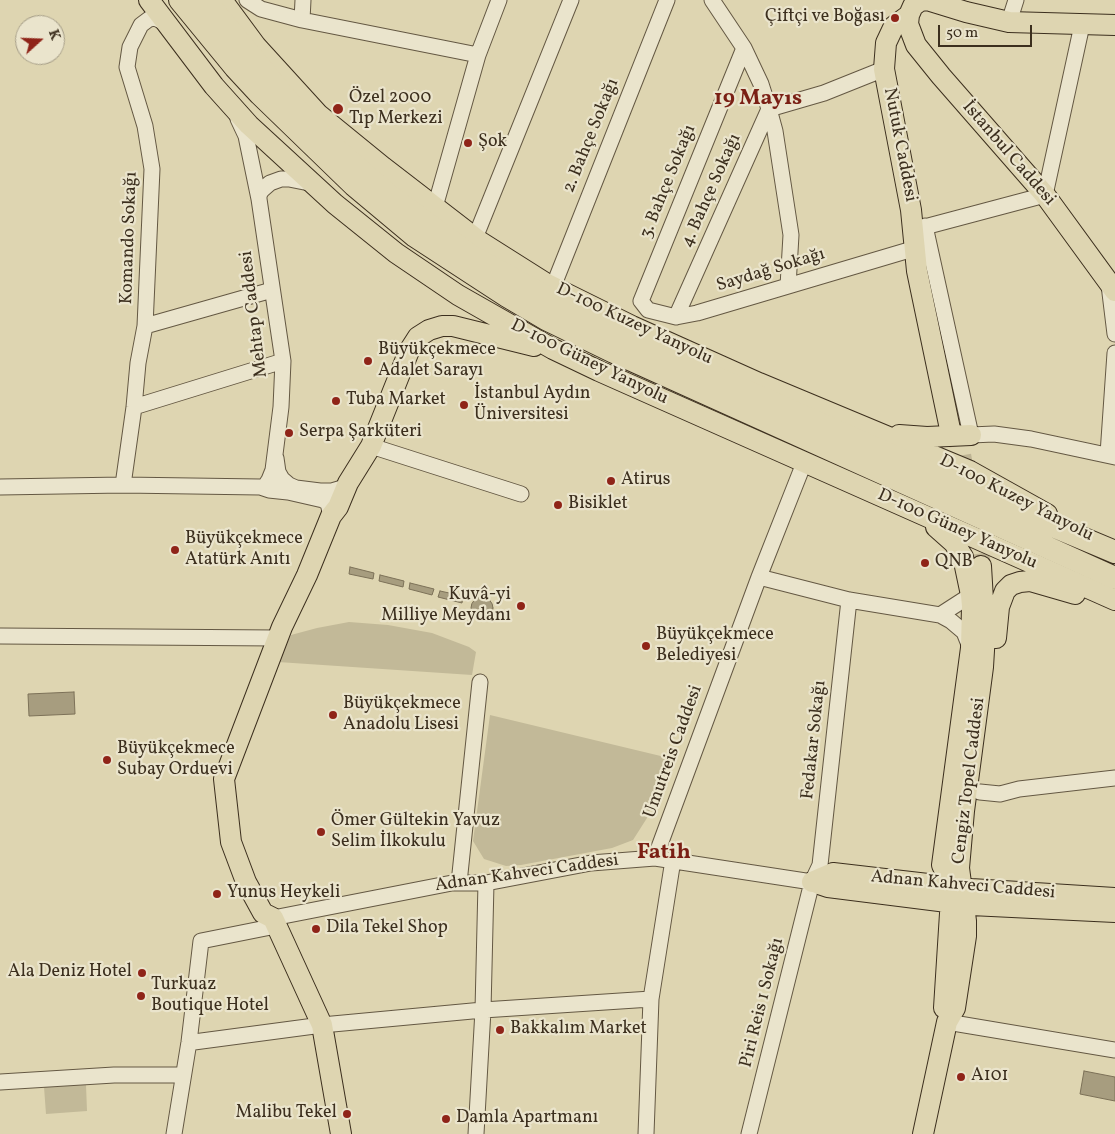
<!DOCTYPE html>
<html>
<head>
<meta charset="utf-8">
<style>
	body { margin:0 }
	#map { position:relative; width:1115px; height:1134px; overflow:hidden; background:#ded5b1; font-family:Vollkorn,serif }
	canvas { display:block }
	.north { position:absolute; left:15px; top:15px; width:50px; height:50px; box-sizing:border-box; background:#eae4cc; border:1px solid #a49c86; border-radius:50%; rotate:70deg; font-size:14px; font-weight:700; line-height:20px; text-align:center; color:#3c2f1e }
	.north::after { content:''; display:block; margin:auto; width:18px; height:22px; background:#8f2418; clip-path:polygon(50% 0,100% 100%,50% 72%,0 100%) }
	.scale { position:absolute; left:938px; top:25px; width:94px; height:22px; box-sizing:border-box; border:2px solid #3c2f1e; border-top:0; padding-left:6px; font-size:15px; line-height:18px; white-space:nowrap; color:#3c2f1e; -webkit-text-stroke:4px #eae4cc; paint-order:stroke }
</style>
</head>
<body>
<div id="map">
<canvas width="1115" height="1134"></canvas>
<div class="north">K</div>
<div class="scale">50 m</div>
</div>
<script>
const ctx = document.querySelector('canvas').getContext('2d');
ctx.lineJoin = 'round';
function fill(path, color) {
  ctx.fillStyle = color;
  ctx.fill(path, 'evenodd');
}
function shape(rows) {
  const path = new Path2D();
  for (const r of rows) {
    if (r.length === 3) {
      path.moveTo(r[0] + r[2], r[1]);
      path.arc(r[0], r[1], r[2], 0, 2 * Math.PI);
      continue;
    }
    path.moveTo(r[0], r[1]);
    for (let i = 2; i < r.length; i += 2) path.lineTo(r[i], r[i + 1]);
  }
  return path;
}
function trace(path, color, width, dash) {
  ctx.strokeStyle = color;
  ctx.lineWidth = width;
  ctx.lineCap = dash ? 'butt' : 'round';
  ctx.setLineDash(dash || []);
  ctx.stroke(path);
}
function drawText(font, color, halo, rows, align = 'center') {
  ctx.font = font + ' Vollkorn,serif';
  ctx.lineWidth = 4.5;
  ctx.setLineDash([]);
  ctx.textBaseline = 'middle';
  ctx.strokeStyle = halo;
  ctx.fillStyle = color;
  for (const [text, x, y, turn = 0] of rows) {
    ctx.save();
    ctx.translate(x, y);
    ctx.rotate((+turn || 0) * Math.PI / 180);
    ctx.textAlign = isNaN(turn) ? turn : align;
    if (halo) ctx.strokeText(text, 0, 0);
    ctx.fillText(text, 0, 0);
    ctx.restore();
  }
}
fill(shape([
	[349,622,388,625,432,633,469,647,476,652,472,675,278,662,291,635,317,628],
	[490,715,669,758,647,818,633,840,612,848,521,865,506,866,484,859,473,841],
	[86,1085,87,1111,46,1114,44,1087]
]), '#c2b998');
const water = shape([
	[350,567,374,573,373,579,349,574,350,567],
	[380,575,404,581,403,587,379,581,380,575],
	[410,583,434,589,432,595,409,589,410,583],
	[440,591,463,596,462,603,438,597,440,591],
	[482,608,11],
	[74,692,75,714,29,716,28,694,74,692],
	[1084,1071,1115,1077,1115,1101,1080,1094,1084,1071]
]);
fill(water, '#a79d7f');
trace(water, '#7c7158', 1);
trace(shape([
	[956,426,966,483],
	[974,524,981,566]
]), '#beb494', 20, [20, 10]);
const minor = shape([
	[247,0,261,9,302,20,478,55],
	[712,0,744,48,761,84,769,109,775,131,791,235,788,286],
	[302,20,303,0],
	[1009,22,1016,0],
	[744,48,641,301,648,310,676,317,697,313,916,248],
	[238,119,246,136,259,199,259,195,262,190,270,183,281,179,289,179,314,184],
	[259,199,283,361,281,407,273,470,269,480,265,486,260,487],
	[435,207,478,55,499,0],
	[925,226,971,435,994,434,1031,439,1115,457],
	[917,229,1045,195,1082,25],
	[475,238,571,0],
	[1109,285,1115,334],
	[553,287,667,0],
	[676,317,769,109,824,93,884,69],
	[145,326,272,290],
	[134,407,283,361],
	[371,446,521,494],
	[1108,454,1115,353],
	[276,458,278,472,282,479,289,485,296,488,320,491,332,491,342,488,348,483],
	[123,485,134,407,138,363,145,326,152,169,145,126,127,67,130,47,141,25,149,19,155,18,167,24],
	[0,487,123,485,260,487,269,490,288,492,323,500,328,503,331,516],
	[759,577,849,600,940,615,951,621,964,632,970,647],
	[940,615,971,595],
	[0,636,277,638],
	[980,792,1000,794,1019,789,1115,778],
	[655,858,759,577,804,463],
	[459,883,480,682],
	[273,918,452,883,486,883,591,863,655,858,812,882],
	[947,1022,1115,1050],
	[194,1042,322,1025,483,1010,651,999],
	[0,1082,114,1075,183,1075],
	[174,1134,189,1042,201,941,276,926],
	[476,1134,483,1010,486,883],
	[646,1134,651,999,673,860],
	[749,1134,812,882,820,865,849,600]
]);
const major = shape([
	[149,0,214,86,249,125,335,204,396,253,458,295,553,349,599,371,1115,600],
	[222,0,256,46,318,114,383,167,479,241,547,284,632,326,759,383,970,471,1047,514],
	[927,0,920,1,913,6,909,15,894,26,886,43,884,69,911,210,917,271,950,429],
	[927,0,966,12,1009,22,1115,25],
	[909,15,908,24,916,45,941,76,1045,195,1115,291],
	[899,435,927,437,971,435],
	[936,527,954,543,963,557,971,595,972,606,971,648,942,865,952,886],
	[996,638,999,607,1005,591,1011,585,1020,582,1030,581,1075,594],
	[812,882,833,873,971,889,1115,898],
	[819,884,828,887,971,905,1115,912],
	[944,1008,952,882],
	[341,1134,322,1025,273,918,263,913,246,882,231,842,224,779,282,627,307,575,331,516,338,507,348,483,371,446,409,351,418,337,429,330,442,326,453,326,534,346],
	[923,1134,947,1022,955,1008,966,936,966,921,959,868,964,811,983,667,985,634,981,566]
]);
const highway = shape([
	[180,0,235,67,260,94,354,185,415,236,507,296,546,319,614,352,1115,578],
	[205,0,291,104,336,149,389,195,473,257,550,299,681,362,1029,516,1115,552]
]);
trace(minor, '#645843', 17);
trace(major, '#3c2f1e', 22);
trace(highway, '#3c2f1e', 24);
trace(minor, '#eae4cc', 15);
trace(major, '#ded5b1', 20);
trace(highway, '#ded5b1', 22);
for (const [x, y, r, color] of [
	[895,18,5,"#8f2418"],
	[338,109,6,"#8f2418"],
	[468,143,5,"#8f2418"],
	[368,361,5,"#8f2418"],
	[336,401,5,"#8f2418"],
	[464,405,5,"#8f2418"],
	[289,433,5,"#8f2418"],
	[611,481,5,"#8f2418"],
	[558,505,5,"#8f2418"],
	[175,550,5,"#8f2418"],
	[925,563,5,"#8f2418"],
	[521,606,5,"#8f2418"],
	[646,646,5,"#8f2418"],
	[333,715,5,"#8f2418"],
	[107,760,5,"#8f2418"],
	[321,832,5,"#8f2418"],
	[217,894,5,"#8f2418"],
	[316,929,5,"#8f2418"],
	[142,973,5,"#8f2418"],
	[141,996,5,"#8f2418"],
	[500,1030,5,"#8f2418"],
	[961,1077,5,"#8f2418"],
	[347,1114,5,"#8f2418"],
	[446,1119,5,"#8f2418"]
]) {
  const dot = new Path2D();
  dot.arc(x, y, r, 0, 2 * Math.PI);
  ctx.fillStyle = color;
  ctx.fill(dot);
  trace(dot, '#eae4cc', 2);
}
drawText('18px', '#3c2f1e', '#eae4cc', [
	["Çiftçi ve Boğası",885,18,"right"],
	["Özel 2000",349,99],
	["Tıp Merkezi",349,120],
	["Şok",478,143],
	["Büyükçekmece",378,351],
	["Adalet Sarayı",378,372],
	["İstanbul Aydın",474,395],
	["Üniversitesi",474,416],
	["Tuba Market",346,401],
	["Serpa Şarküteri",299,433],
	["Atirus",621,481],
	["Bisiklet",568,505],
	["Büyükçekmece",185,540],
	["Atatürk Anıtı",185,561],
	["QNB",935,563],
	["Kuvâ-yi",511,596,"right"],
	["Milliye Meydanı",511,617,"right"],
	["Büyükçekmece",656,636],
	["Belediyesi",656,657],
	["Büyükçekmece",343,705],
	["Anadolu Lisesi",343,726],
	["Büyükçekmece",117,750],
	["Subay Orduevi",117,771],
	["Ömer Gültekin Yavuz",331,822],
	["Selim İlkokulu",331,843],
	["Yunus Heykeli",227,894],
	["Dila Tekel Shop",326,929],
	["Ala Deniz Hotel",132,973,"right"],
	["Turkuaz",151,986],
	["Boutique Hotel",151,1007],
	["Bakkalım Market",510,1030],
	["A101",971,1077],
	["Malibu Tekel",337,1114,"right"],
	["Damla Apartmanı",456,1119]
], 'left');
drawText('18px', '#3c2f1e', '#eae4cc', [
	["2. Bahçe Sokağı",592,136,-68],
	["Nutuk Caddesi",899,145,79],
	["İstanbul Caddesi",1008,154,49],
	["3. Bahçe Sokağı",669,182,-68],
	["4. Bahçe Sokağı",712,191,-66],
	["Komando Sokağı",130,238,-88],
	["Saydağ Sokağı",771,271,-17],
	["Mehtap Caddesi",255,314,-97],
	["D-100 Kuzey Yanyolu",634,325,25],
	["D-100 Güney Yanyolu",589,363,26],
	["D-100 Kuzey Yanyolu",1016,499,27],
	["D-100 Güney Yanyolu",957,530,24],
	["Fedakar Sokağı",815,740,-84],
	["Umutreis Caddesi",674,752,-70],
	["Cengiz Topel Caddesi",970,781,-83],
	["Adnan Kahveci Caddesi",527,874,-8],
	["Adnan Kahveci Caddesi",963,886,5],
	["Piri Reis 1 Sokağı",763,1003,-76]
]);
drawText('bold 22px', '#7a1f14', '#eae4cc', [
	["19 Mayıs",758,100],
	["Fatih",664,854]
]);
</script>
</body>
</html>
